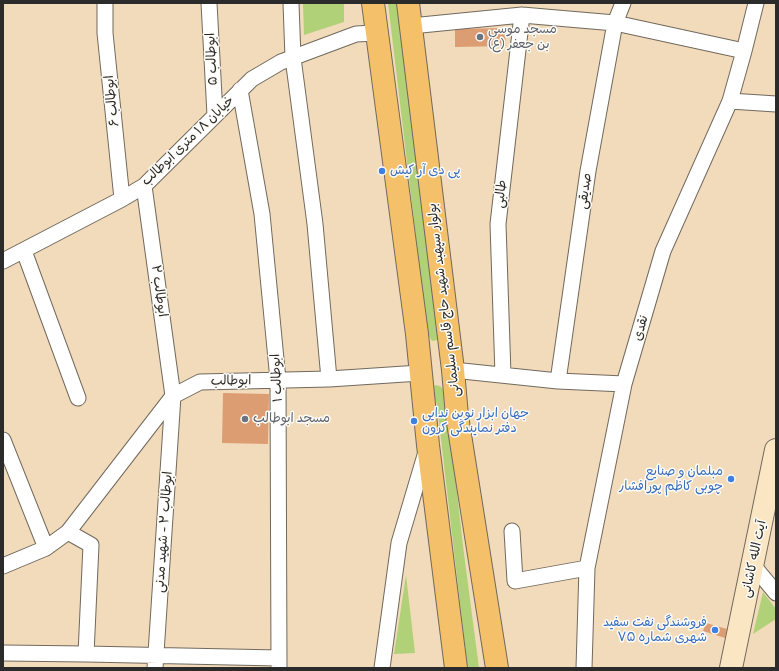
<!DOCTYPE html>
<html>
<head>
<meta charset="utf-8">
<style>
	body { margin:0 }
	#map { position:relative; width:779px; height:671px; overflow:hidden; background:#f2dbbb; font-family:"Patrick Hand",sans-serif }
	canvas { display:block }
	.frame { position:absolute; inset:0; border:4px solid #2b2b2b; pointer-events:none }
</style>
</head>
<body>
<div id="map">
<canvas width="779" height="671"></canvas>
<div class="frame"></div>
</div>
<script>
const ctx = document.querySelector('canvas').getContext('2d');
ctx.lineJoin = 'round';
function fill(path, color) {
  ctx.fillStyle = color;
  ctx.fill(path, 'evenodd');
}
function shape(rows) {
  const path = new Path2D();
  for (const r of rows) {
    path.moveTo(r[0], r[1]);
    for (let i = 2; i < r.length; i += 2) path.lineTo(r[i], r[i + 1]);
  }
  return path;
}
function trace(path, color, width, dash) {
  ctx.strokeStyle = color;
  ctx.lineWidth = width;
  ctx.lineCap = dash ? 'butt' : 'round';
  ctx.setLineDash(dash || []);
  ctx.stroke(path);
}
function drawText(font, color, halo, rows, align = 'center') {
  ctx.font = font + ' "Patrick Hand","Playpen Sans Arabic",sans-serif';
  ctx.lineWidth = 3;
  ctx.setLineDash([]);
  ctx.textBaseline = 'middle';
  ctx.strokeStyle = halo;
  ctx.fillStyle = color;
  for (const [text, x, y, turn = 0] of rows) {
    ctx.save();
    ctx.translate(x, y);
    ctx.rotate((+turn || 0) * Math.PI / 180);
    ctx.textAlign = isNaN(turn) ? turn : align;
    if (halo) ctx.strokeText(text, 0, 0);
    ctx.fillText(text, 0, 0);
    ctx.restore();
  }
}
fill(shape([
	[303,3,344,3,344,22,304,35],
	[388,3,400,3,439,334,437,340,432,341,429,336,426,321],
	[435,385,440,386,444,390,446,395,463,546,479,668,469,668,467,663,437,405,432,390],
	[406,575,415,653,394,654],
	[763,592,776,609,776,619,753,634]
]), '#b1d179');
fill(shape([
	[505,28,506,46,455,47,455,29],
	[223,393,269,394,268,444,222,443],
	[706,623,727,629,725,638,703,631]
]), '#dd9d73');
const street = shape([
	[105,3,105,33,122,199],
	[209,3,215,115],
	[291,3,293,58,315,224,329,379],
	[411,26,522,15,615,23,744,51],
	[240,90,262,214,278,380,279,668],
	[730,101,776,104],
	[144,186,173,396,155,668],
	[24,251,78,398],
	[3,261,122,199,144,186,252,79,281,62,356,34,376,33],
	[453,370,558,381,624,384],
	[503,375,498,224,522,15],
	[558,381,588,171,615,23,623,3],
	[3,440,46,548],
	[512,531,515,581,587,568],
	[68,532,91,545,86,654],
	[752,564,776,593],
	[3,566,46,548,68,532,173,396,200,382,329,379,420,373],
	[3,653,86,654,279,658],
	[382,668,399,543,426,452],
	[584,668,587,568,624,384,663,251,730,101,744,51,756,3]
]);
const secondary = shape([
	[731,668,776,450]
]);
const primary = shape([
	[373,3,417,334,428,445,456,668],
	[408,3,453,370,457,416,497,668]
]);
trace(street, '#71695d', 17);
trace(secondary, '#71695d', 24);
trace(primary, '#71695d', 24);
trace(street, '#fff', 15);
trace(secondary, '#fbe6c3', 22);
trace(primary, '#f4c16a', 22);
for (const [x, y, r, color] of [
	[480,37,4,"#6b7280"],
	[382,171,4,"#3f7fe0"],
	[245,419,4,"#6b7280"],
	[414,421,4,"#3f7fe0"],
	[731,479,4,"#3f7fe0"],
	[715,630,4,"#3f7fe0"]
]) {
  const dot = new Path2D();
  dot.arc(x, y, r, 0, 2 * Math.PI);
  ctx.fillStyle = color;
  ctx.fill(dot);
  trace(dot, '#fdfcf7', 1.5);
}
drawText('13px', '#5b616d', '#fdfcf7', [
	["مسجد موسی",488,30],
	["بن جعفر (ع)",488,45],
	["مسجد ابوطالب",253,419]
], 'left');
drawText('13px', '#2b2b2b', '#fdfcf7', [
	["ابوطالب ۵",212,59,-93],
	["ابوطالب ۶",112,101,-96],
	["خیابان ۱۸ متری ابوطالب",188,141,-44],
	["صدیقی",585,191,-82],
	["طالبی",501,194,-84],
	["ابوطالب ۲",159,291,82],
	["بولوار سپهبد شهید حاج قاسم سلیمانی",444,300,-97],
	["نقدی",641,328,-74],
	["ابوطالب ۱",277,378,-93],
	["ابوطالب",231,381,-1],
	["ابوطالب ۲ - شهید مدنی",164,532,-86],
	["آیت الله کاشانی",754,559,-78]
]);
drawText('13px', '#366cbe', '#fdfcf7', [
	["پی دی آر کیش",390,171],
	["جهان ابزار نوین ندایی",422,414],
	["دفتر نمایندگی کرون",422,429],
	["مبلمان و صنایع",723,472,"right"],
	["چوبی کاظم پورافشار",723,487,"right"],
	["فروشندگی نفت سفید",707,623,"right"],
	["شهری شماره ۷۵",707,638,"right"]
], 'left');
</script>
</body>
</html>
